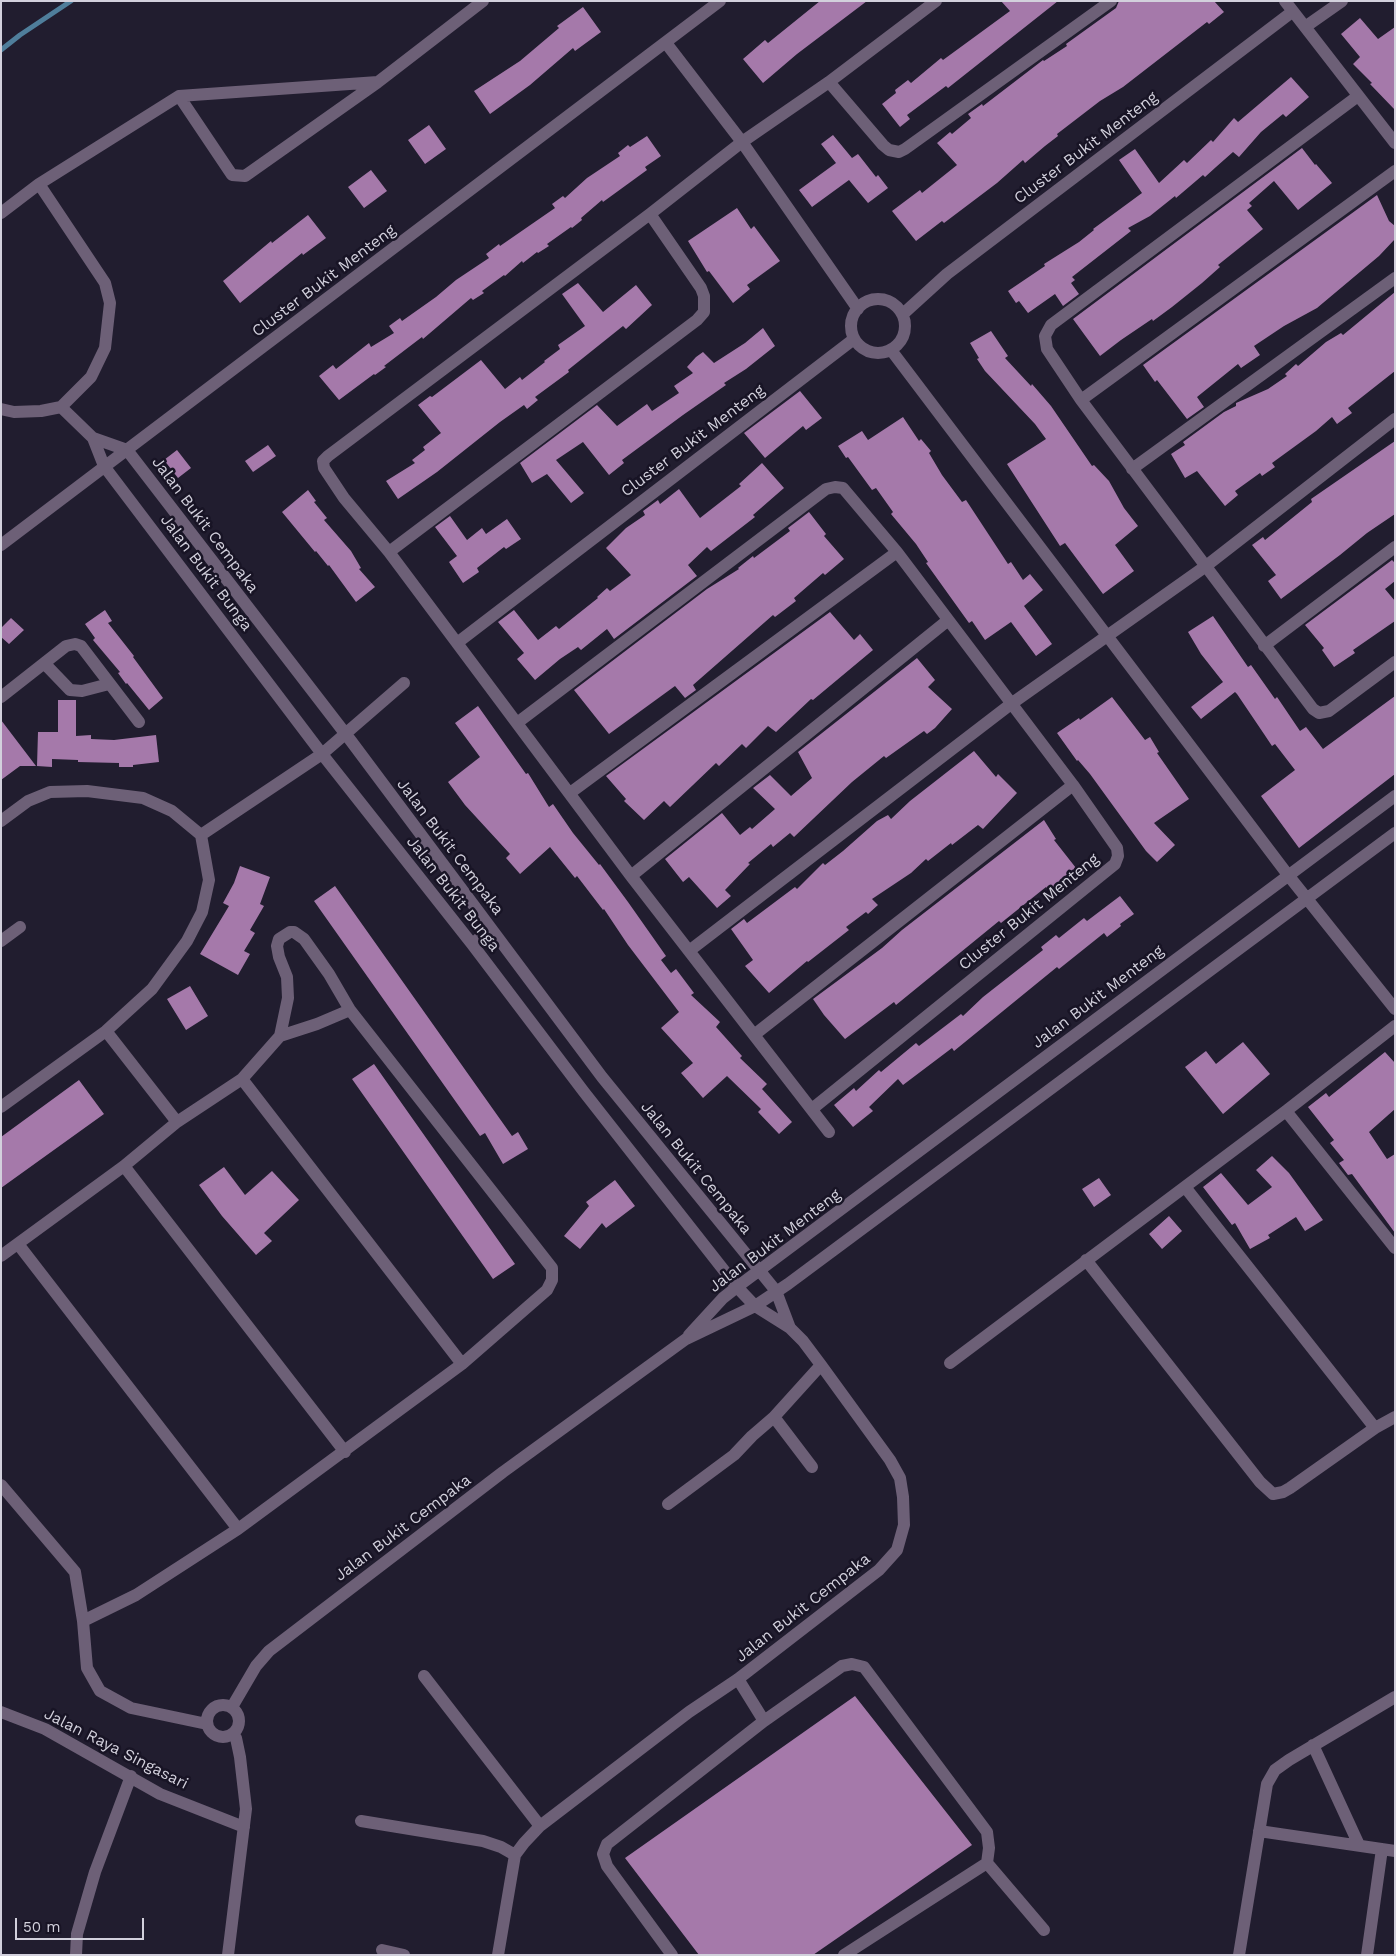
<!DOCTYPE html>
<html>
<head>
<meta charset="utf-8">
<style>
	body { margin:0 }
	#map { position:relative; width:1396px; height:1956px; overflow:hidden; background:#211d2f; font-family:"Work Sans",sans-serif }
	canvas { display:block }
	.frame { position:absolute; inset:0; border:2px solid #d2d0dc; pointer-events:none }
	.scale { position:absolute; left:15px; top:1918px; width:129px; height:22px; box-sizing:border-box; border:2px solid #d2d0dc; border-top:0; padding-left:6px; font-size:15px; line-height:18px; white-space:nowrap; color:#d2d0dc; -webkit-text-stroke:4px #181425; paint-order:stroke }
</style>
</head>
<body>
<div id="map">
<canvas width="1396" height="1956"></canvas>
<div class="frame"></div>
<div class="scale">50 m</div>
</div>
<script>
const ctx = document.querySelector('canvas').getContext('2d');
ctx.lineJoin = 'round';
function shape(rows) {
  const path = new Path2D();
  for (const r of rows) {
    if (r.length === 3) {
      path.moveTo(r[0] + r[2], r[1]);
      path.arc(r[0], r[1], r[2], 0, 2 * Math.PI);
      continue;
    }
    path.moveTo(r[0], r[1]);
    for (let i = 2; i < r.length; i += 2) path.lineTo(r[i], r[i + 1]);
  }
  return path;
}
function trace(path, color, width, dash) {
  ctx.strokeStyle = color;
  ctx.lineWidth = width;
  ctx.lineCap = dash ? 'butt' : 'round';
  ctx.setLineDash(dash || []);
  ctx.stroke(path);
}
function fill(path, color) {
  ctx.fillStyle = color;
  ctx.fill(path, 'evenodd');
}
function drawText(font, color, halo, rows, align = 'center') {
  ctx.font = font + ' "Work Sans",sans-serif';
  ctx.lineWidth = 5;
  ctx.setLineDash([]);
  ctx.textBaseline = 'middle';
  ctx.strokeStyle = halo;
  ctx.fillStyle = color;
  for (const [text, x, y, turn = 0] of rows) {
    ctx.save();
    ctx.translate(x, y);
    ctx.rotate((+turn || 0) * Math.PI / 180);
    ctx.textAlign = isNaN(turn) ? turn : align;
    if (halo) ctx.strokeText(text, 0, 0);
    ctx.fillText(text, 0, 0);
    ctx.restore();
  }
}
trace(shape([
	[1,50,20,35,71,1]
]), '#4f7e9b', 5);
fill(shape([
	[820,1,867,1,797,54,763,83,743,59,765,40,768,43],
	[1001,1,1058,1,948,88,946,86,907,115,910,119,900,127,882,104,896,93,895,90,908,80,911,83,941,58,943,60,1010,11],
	[1119,1,1214,1,1224,12,1209,24,1207,22,1123,87,1100,101,1057,134,1058,136,1045,146,1025,163,1023,160,997,183,944,223,942,221,916,241,892,211,920,190,922,193,957,165,937,143,950,132,952,134,971,118,968,114,982,104,983,106,1043,60,1044,61,1067,46,1066,44,1116,8],
	[583,7,601,32,575,51,573,48,530,85,490,114,474,91,520,61,559,28,557,26],
	[1360,18,1378,39,1395,27,1395,110,1370,84,1372,83,1353,64,1360,57,1341,34],
	[1291,77,1309,97,1286,117,1283,114,1261,132,1239,157,1233,152,1216,167,1205,177,1203,175,1176,198,1175,196,1150,216,1128,228,1131,231,1072,277,1075,280,1071,283,1079,294,1063,306,1055,294,1028,313,1019,301,1016,303,1008,291,1045,266,1044,264,1079,242,1094,230,1093,229,1142,193,1119,160,1135,149,1159,183,1184,160,1187,163,1211,140,1213,142,1234,118,1238,122],
	[429,125,446,149,425,164,408,140],
	[833,135,852,158,858,154,876,177,878,175,888,188,868,203,849,180,812,207,799,190,836,163,821,144],
	[647,136,661,156,645,167,647,170,603,202,602,200,581,218,582,220,572,228,571,227,547,244,549,246,538,253,537,252,523,263,522,261,505,276,504,275,482,291,484,293,473,300,471,298,423,339,422,337,384,366,386,367,375,375,374,374,339,400,319,376,333,365,336,369,369,343,371,347,394,333,389,326,400,318,402,321,436,297,456,280,489,258,486,254,499,244,500,246,555,208,552,204,563,196,565,198,587,178,620,156,618,153,628,145,630,147],
	[1302,148,1315,165,1316,164,1332,183,1298,210,1274,181,1249,203,1252,206,1247,210,1263,229,1218,265,1220,267,1202,283,1172,307,1153,321,1152,319,1121,340,1100,356,1073,319],
	[371,170,387,191,364,208,348,187],
	[1377,195,1389,221,1395,226,1395,239,1379,256,1317,308,1284,326,1254,346,1260,355,1241,368,1238,364,1197,397,1204,407,1187,419,1157,380,1155,382,1143,365],
	[737,208,751,229,754,226,780,261,747,285,750,289,733,303,709,271,707,272,688,241],
	[308,215,326,238,303,255,302,253,240,303,223,281,271,241,272,243],
	[578,283,603,312,636,285,652,305,626,329,623,326,568,370,569,372,535,397,538,400,527,409,524,405,500,422,437,472,398,499,386,481,415,463,412,460,425,450,423,447,441,433,418,405,430,396,432,397,481,360,505,389,520,377,522,380,545,362,544,361,560,349,558,345,585,326,562,294],
	[1395,292,1395,371,1348,408,1352,413,1337,424,1332,417,1316,431,1272,463,1275,467,1262,476,1260,473,1235,491,1238,495,1225,506,1197,471,1185,478,1171,454,1185,445,1183,442,1224,412,1236,406,1236,403,1268,389,1287,376,1285,374,1296,364,1298,366,1326,342,1341,333,1343,335],
	[763,328,775,346,746,369,724,383,726,385,683,415,622,460,624,463,609,475,583,442,556,460,584,493,571,503,547,474,532,483,520,463,597,405,617,426,647,404,652,411,679,393,674,386,693,373,687,367,696,357,703,352,714,363,745,343],
	[991,331,1008,356,1005,358,1031,386,1032,384,1051,406,1092,466,1094,465,1109,481,1124,508,1138,526,1115,545,1134,571,1103,594,1065,543,1060,546,1007,464,1046,439,1035,424,985,371,977,359,979,358,970,343],
	[800,391,822,418,806,430,803,426,765,458,744,433],
	[903,417,919,441,921,439,931,451,929,453,942,475,962,502,966,500,1008,564,1011,562,1023,580,1030,574,1043,590,1024,606,1052,644,1036,656,1011,622,985,640,972,621,969,623,926,563,928,562,916,544,891,514,893,512,876,488,872,490,848,457,846,458,838,446,862,431,868,440],
	[1395,441,1395,514,1367,533,1340,555,1281,599,1268,581,1276,575,1252,545,1263,537,1265,540,1312,502,1311,499],
	[268,445,276,456,253,472,245,461],
	[177,450,191,468,178,478,164,460],
	[762,463,784,488,753,515,755,517,711,551,707,547,688,565,697,576,614,639,607,629,581,650,578,647,560,659,535,680,517,659,524,653,498,622,514,610,538,640,556,626,559,629,598,598,597,597,607,588,610,591,631,575,606,548,626,528,645,515,643,511,658,500,660,504,679,489,700,518,741,486,739,484],
	[308,490,316,501,314,502,327,518,324,520,351,551,361,568,359,569,375,587,356,602,329,565,328,566,316,551,315,552,282,512],
	[809,512,826,534,824,536,844,559,825,575,823,573,794,598,796,601,775,617,773,615,693,685,696,690,685,698,675,686,609,734,574,690,707,589,739,569,738,568,753,556,754,558,790,531,788,528],
	[450,516,467,540,482,528,486,534,507,519,521,539,506,549,504,547,477,568,479,572,463,583,449,562,457,556,435,527],
	[1392,560,1395,563,1395,581,1385,589,1395,601,1395,621,1353,650,1355,653,1334,667,1322,650,1324,648,1305,625],
	[105,610,112,621,108,623,134,656,133,657,163,698,149,710,127,683,126,684,118,673,120,672,93,640,95,638,85,624],
	[830,612,854,640,860,634,873,650,813,700,811,699,776,732,768,726,746,748,742,744,719,766,716,763,670,807,664,801,644,820,624,801,626,799,606,776],
	[1213,616,1248,667,1251,665,1275,699,1277,697,1300,731,1306,727,1323,749,1395,696,1395,774,1299,848,1261,796,1295,770,1275,744,1272,746,1264,734,1237,694,1235,692,1201,719,1191,707,1223,682,1201,654,1188,632],
	[11,618,24,630,9,644,1,637,1,628],
	[917,658,935,680,928,687,952,709,935,728,927,734,924,731,886,758,884,756,852,782,794,837,790,833,773,847,771,844,748,863,750,864,725,890,731,896,717,908,689,877,683,882,665,859,722,813,740,835,750,827,752,829,775,809,753,788,770,775,791,796,812,778,798,752],
	[1112,697,1145,740,1150,737,1159,752,1157,753,1189,799,1154,823,1175,845,1157,862,1146,851,1090,774,1078,760,1077,761,1057,733,1079,718,1080,720],
	[58,700,76,700,76,736,91,735,91,739,114,740,156,735,159,762,133,765,133,767,119,767,119,763,78,762,78,760,52,759,52,767,37,766,38,732,58,732],
	[478,706,526,774,528,773,549,807,553,804,573,833,599,865,600,864,628,902,666,956,661,960,671,973,676,969,694,993,691,995,720,1022,716,1027,742,1056,740,1058,767,1084,762,1089,792,1122,779,1134,758,1112,761,1109,727,1076,703,1098,681,1073,693,1063,661,1028,679,1012,628,945,604,909,603,910,577,876,575,878,550,847,520,874,506,858,510,854,465,805,448,782,480,757,455,723],
	[1,720,36,766,20,766,1,780],
	[974,751,996,777,998,774,1017,793,983,829,978,825,952,845,951,843,928,861,926,859,911,873,872,899,878,905,868,914,866,912,846,927,849,930,808,962,807,961,769,993,745,966,753,960,731,929,744,919,747,923,795,887,797,889,823,863,825,865,843,851,877,821,888,815,891,819,910,801],
	[1044,820,1056,839,1054,840,1076,868,1049,891,1046,887,1001,923,999,921,896,1005,894,1002,845,1039,824,1015,813,999,882,948,902,930],
	[240,866,270,877,260,904,264,906,250,930,255,933,244,951,250,954,238,975,200,954,229,906,223,903,234,883],
	[335,886,512,1136,518,1132,528,1149,503,1164,485,1133,480,1136,314,901],
	[1120,896,1134,914,1120,924,1121,926,1107,937,1104,933,1059,969,1057,967,954,1051,952,1048,903,1085,898,1079,869,1107,873,1111,853,1127,834,1105,854,1088,856,1091,879,1070,881,1072,916,1043,919,1046,961,1014,963,1016,983,997,1043,950,1041,947,1056,935,1059,938,1084,918,1087,921],
	[190,986,208,1016,186,1030,167,999],
	[1243,1042,1270,1074,1223,1114,1185,1067,1206,1051,1216,1064],
	[1385,1052,1395,1063,1395,1109,1369,1132,1387,1159,1395,1154,1395,1233,1352,1174,1348,1175,1339,1163,1344,1160,1330,1143,1334,1140,1308,1107,1326,1093,1329,1097],
	[374,1064,515,1264,493,1279,352,1079],
	[79,1080,104,1114,1,1188,1,1137],
	[1272,1156,1289,1173,1323,1220,1305,1231,1296,1217,1268,1235,1270,1238,1250,1249,1235,1223,1232,1225,1203,1187,1221,1173,1248,1205,1272,1187,1256,1170],
	[224,1167,245,1195,272,1171,299,1200,264,1233,272,1241,256,1255,222,1216,199,1185],
	[1099,1178,1111,1195,1094,1207,1082,1189],
	[615,1180,635,1206,606,1228,602,1223,580,1249,564,1236,589,1206,586,1202],
	[1169,1216,1182,1231,1162,1249,1149,1234],
	[855,1696,972,1845,813,1955,699,1955,625,1858]
]), '#a579aa');
trace(shape([
	[1285,1,1395,143],
	[1305,27,1342,1],
	[666,43,742,142,858,309],
	[829,82,883,145,889,150,899,152,905,149,1111,1],
	[179,96,232,175,245,176,378,82],
	[1358,96,1051,325,1045,336,1047,349,1081,400,1313,709,1319,713,1329,711,1395,662],
	[1,213,39,184,179,96,378,82,483,1],
	[878,326,27],
	[903,314,947,274,1292,12],
	[891,350,1288,875,1395,1009],
	[1081,400,1395,171],
	[61,407,93,438,104,466,322,754,472,944,584,1092,737,1287,755,1306,790,1328],
	[1,409,14,412,41,411,61,407,91,377,105,348,110,303,105,283,39,184],
	[93,438,127,450,351,741,602,1077,776,1291,790,1328,803,1341,821,1365,890,1460,900,1478,903,1497,904,1525,897,1550,879,1570,738,1679,689,1712,540,1826,524,1843,515,1855,498,1955],
	[1132,469,1395,278],
	[1,545,720,1],
	[389,552,697,320,704,312,704,296,701,288,650,214],
	[457,643,854,339],
	[1264,646,1395,547],
	[45,664,70,690,82,691,109,684],
	[1,697,66,646,75,644,81,646,139,722],
	[517,723,826,489,835,487,843,488,897,552,1073,785,1117,848,1118,856,1115,864,812,1109],
	[570,793,897,552],
	[1,821,28,801,50,792,87,791,143,798,172,811,201,835,209,880,202,912,187,941,152,989,106,1031,1,1107],
	[201,835,322,754,404,683],
	[631,876,947,621],
	[1,941,20,927],
	[472,944,491,929],
	[689,951,1011,704,1206,566,1395,419],
	[106,1031,177,1122],
	[754,1035,1073,785],
	[280,1036,288,998,287,977,279,957,277,946,279,939,290,932,294,932,304,939,329,974,350,1010],
	[242,1079,462,1364],
	[1286,1111,1395,1248],
	[829,1132,631,876,389,552,344,498,324,468,323,461,328,456,650,214,742,142,829,82,936,1],
	[124,1166,345,1452],
	[1185,1187,1375,1428],
	[18,1244,238,1529],
	[1,1256,124,1166,177,1122,242,1079,280,1036,317,1024,350,1010,552,1268,552,1280,547,1290,462,1364,238,1529,136,1595,83,1621],
	[1086,1260,1260,1482,1273,1494,1283,1492,1290,1488,1375,1428,1395,1417],
	[689,1335,723,1298,737,1287,1395,796],
	[950,1363,1286,1111,1395,1026],
	[774,1417,812,1467],
	[1,1485,75,1572,83,1621,87,1668,100,1691,131,1708,207,1724],
	[668,1504,734,1455,752,1436,774,1417,821,1365],
	[424,1676,540,1826],
	[223,1721,16],
	[232,1707,256,1666,269,1651,503,1472,686,1339,755,1306,788,1284,1395,833],
	[1,1712,45,1729,160,1794,244,1827],
	[764,1721,842,1666,852,1664,864,1667,987,1832,989,1848,987,1863],
	[1313,1745,1359,1845],
	[361,1821,483,1841,501,1847,515,1855],
	[1259,1831,1395,1851],
	[382,1950,404,1955],
	[76,1955,77,1934,95,1872,131,1776],
	[228,1955,246,1809,240,1757,236,1738,232,1734],
	[672,1955,607,1866,603,1854,607,1844,764,1721,738,1679],
	[844,1955,987,1863,1044,1930],
	[1239,1955,1267,1784,1275,1770,1289,1760,1395,1697],
	[1367,1955,1382,1849]
]), '#6d6077', 12);
drawText('16px', '#d2d0dc', '#181425', [
	["Cluster Bukit Menteng",1086,148,-37],
	["Cluster Bukit Menteng",324,281,-37],
	["Cluster Bukit Menteng",693,441,-37],
	["Jalan Bukit Cempaka",205,525,53],
	["Jalan Bukit Bunga",206,573,53],
	["Jalan Bukit Cempaka",450,847,53],
	["Jalan Bukit Bunga",453,894,52],
	["Cluster Bukit Menteng",1029,912,-39],
	["Jalan Bukit Menteng",1098,997,-37],
	["Jalan Bukit Cempaka",696,1168,51],
	["Jalan Bukit Menteng",775,1241,-37],
	["Jalan Bukit Cempaka",403,1528,-37],
	["Jalan Bukit Cempaka",803,1608,-38],
	["Jalan Raya Singasari",116,1749,27]
]);
</script>
</body>
</html>
